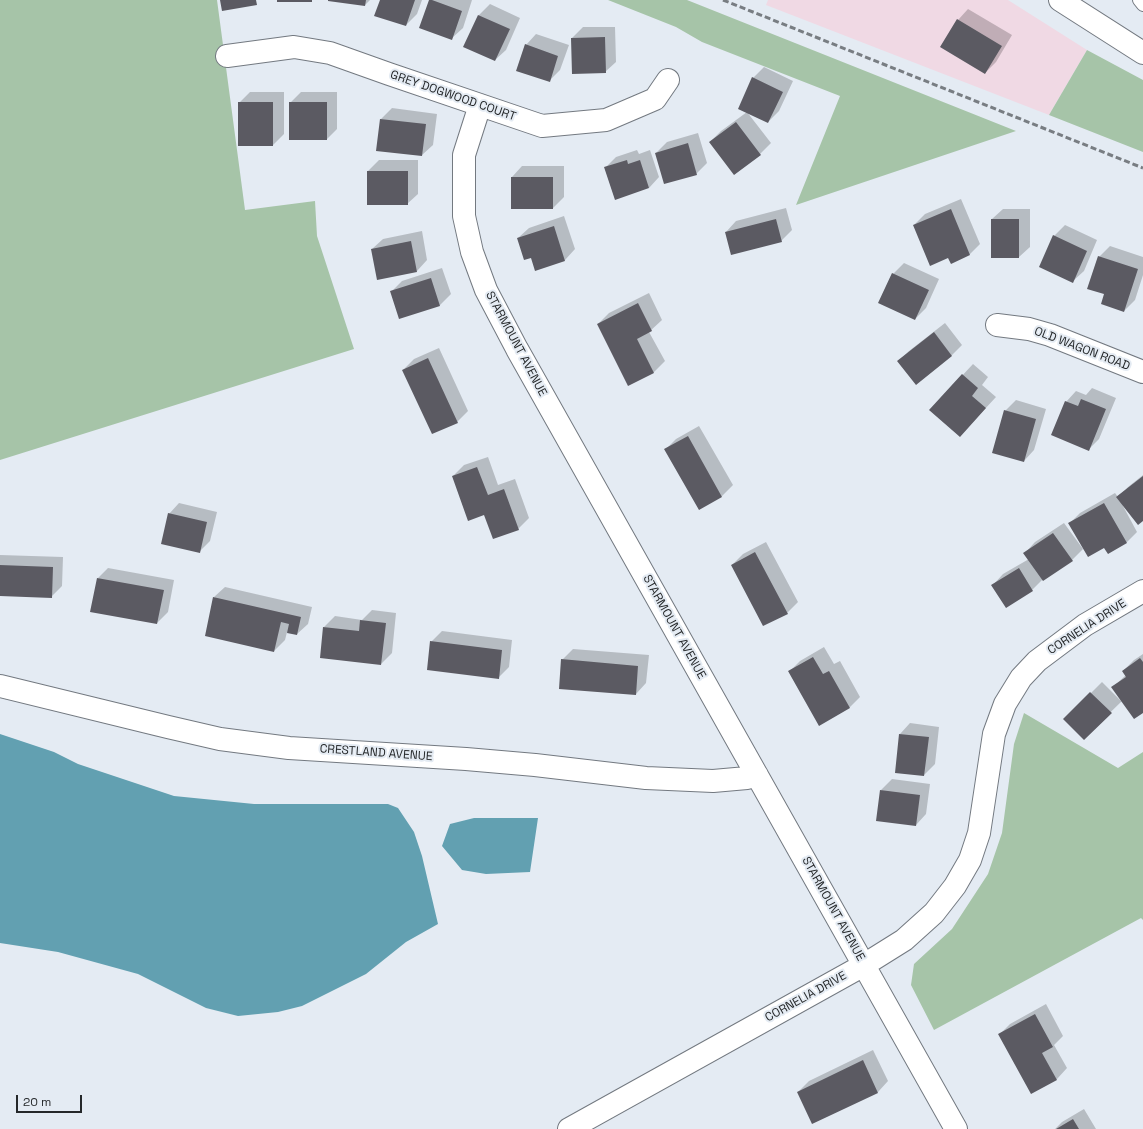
<!DOCTYPE html>
<html>
<head>
<meta charset="utf-8">
<style>
	body { margin:0 }
	#map { position:relative; width:1143px; height:1129px; overflow:hidden; background:#e4ebf3; font-family:"Space Grotesk",sans-serif }
	canvas { display:block }
	.scale { position:absolute; left:16px; top:1095px; width:66px; height:18px; box-sizing:border-box; border:2px solid #25282a; border-top:0; padding-left:5px; font-size:12px; line-height:14px; white-space:nowrap; color:#25282a; -webkit-text-stroke:3px #e4ebf3; paint-order:stroke }
</style>
</head>
<body>
<div id="map">
<canvas width="1143" height="1129"></canvas>
<div class="scale">20 m</div>
</div>
<script>
const ctx = document.querySelector('canvas').getContext('2d');
ctx.lineJoin = 'round';
function fill(path, color) {
  ctx.fillStyle = color;
  ctx.fill(path, 'evenodd');
}
function shape(rows) {
  const path = new Path2D();
  for (const r of rows) {
    path.moveTo(r[0], r[1]);
    for (let i = 2; i < r.length; i += 2) path.lineTo(r[i], r[i + 1]);
  }
  return path;
}
function trace(path, color, width, dash) {
  ctx.strokeStyle = color;
  ctx.lineWidth = width;
  ctx.lineCap = dash ? 'butt' : 'round';
  ctx.setLineDash(dash || []);
  ctx.stroke(path);
}
function drawText(font, color, halo, rows, align = 'center') {
  ctx.font = font + ' "Space Grotesk",sans-serif';
  ctx.lineWidth = 4;
  ctx.setLineDash([]);
  ctx.textBaseline = 'middle';
  ctx.strokeStyle = halo;
  ctx.fillStyle = color;
  for (const [text, x, y, turn = 0] of rows) {
    ctx.save();
    ctx.translate(x, y);
    ctx.rotate((+turn || 0) * Math.PI / 180);
    ctx.textAlign = isNaN(turn) ? turn : align;
    if (halo) ctx.strokeText(text, 0, 0);
    ctx.fillText(text, 0, 0);
    ctx.restore();
  }
}
fill(shape([
	[768,0,1008,0,1087,50,1049,115,766,5]
]), '#f0d9e4');
fill(shape([
	[0,0,217,0,245,210,315,201,317,236,354,349,0,460],
	[608,0,687,0,1016,131,796,205,840,96,702,42,676,27],
	[1087,50,1143,80,1143,152,1049,115],
	[1024,713,1118,768,1143,752,1143,920,1141,918,934,1030,911,985,914,964,952,929,988,874,1002,833,1014,744]
]), '#a6c4a8');
fill(shape([
	[0,734,54,752,78,764,174,796,254,804,388,804,398,808,414,832,422,856,438,924,406,942,366,974,302,1006,278,1012,238,1016,206,1008,138,974,58,952,0,943],
	[474,818,538,818,530,872,486,874,462,870,442,846,450,824]
]), '#62a0b1');
fill(shape([
	[329,0,370,0,365,5],
	[381,0,422,0,417,14,406,25],
	[430,0,472,0,463,28,452,38],
	[490,4,520,18,506,50,495,60,465,46,479,15],
	[968,9,1012,35,996,62,985,73,958,20],
	[583,27,615,27,616,62,605,72,572,38],
	[536,34,569,45,560,70,549,81,526,45],
	[764,67,793,81,779,111,768,122,753,78],
	[250,92,284,92,284,134,273,145,239,103],
	[301,92,337,92,337,129,327,139,290,103],
	[392,108,437,114,433,145,422,155,377,150,381,119],
	[747,112,771,143,760,154,735,174,710,142,721,131],
	[698,133,707,163,696,174,656,153,667,142],
	[637,150,639,154,650,150,659,177,649,188,605,168,616,157],
	[379,160,418,160,418,194,407,204,368,204,368,171],
	[522,166,564,166,564,197,553,208,512,177],
	[961,199,980,244,970,254,949,257,914,225,925,214],
	[786,208,792,230,781,241,726,232,736,221],
	[1003,209,1030,209,1030,247,1019,257,992,257,992,219],
	[564,216,575,249,565,260,536,269,531,257,518,238,529,228],
	[1065,225,1097,240,1084,271,1073,281,1054,236],
	[422,231,427,260,417,271,372,249,383,239],
	[1110,246,1143,257,1143,275,1135,300,1124,311,1105,294,1099,257],
	[904,263,939,279,926,308,915,319,893,274],
	[442,268,451,294,440,305,400,318,391,292,402,281],
	[649,293,662,320,649,332,665,361,654,372,629,385,598,324,609,313],
	[945,323,962,345,952,355,916,383,899,361,909,351],
	[439,348,468,411,457,422,403,370,414,359],
	[973,364,988,377,982,385,996,397,960,436,931,409],
	[1092,388,1116,398,1099,439,1089,449,1066,402,1076,391,1086,395],
	[1016,400,1046,409,1034,450,1024,461,1005,411],
	[699,426,733,485,722,496,699,509,666,449,676,439],
	[488,457,498,485,515,479,529,518,518,529,485,514,453,476,464,465],
	[1143,475,1143,520,1124,505,1123,506,1137,532,1127,542,1108,553,1105,547,1070,523,1080,513,1115,493,1118,497,1128,487],
	[179,503,217,512,210,541,199,552,169,514],
	[1064,523,1083,549,1072,560,1043,579,1032,590,993,585,1003,574,1029,559,1025,553,1035,542],
	[766,542,798,602,787,613,732,565,743,554],
	[0,555,63,557,62,586,51,597,0,595],
	[108,568,174,580,168,612,157,623,98,578],
	[225,587,312,607,308,624,297,634,287,632,285,640,274,651,214,597],
	[372,610,396,613,392,653,381,664,324,627,335,616,362,620],
	[442,631,512,640,509,667,498,678,431,642],
	[824,647,834,664,840,661,860,697,850,707,819,724,789,672,800,661],
	[573,649,649,655,646,683,636,694,562,660],
	[1143,654,1143,712,1122,701,1084,738,1065,719,1102,682,1121,701,1122,701,1113,687,1126,675,1123,671,1134,660],
	[910,723,939,727,935,764,924,775,900,734],
	[892,779,930,784,926,814,916,825,881,790],
	[1046,1004,1063,1036,1054,1045,1067,1068,1057,1079,1032,1093,1000,1034,1010,1024],
	[873,1050,888,1081,878,1092,813,1123,798,1092,809,1081],
	[1084,1109,1096,1129,1055,1129,1062,1122]
]), '#0003');
fill(shape([
	[220,0,256,0,257,5,222,11],
	[277,0,312,0,312,2,277,2],
	[328,0,366,0,365,6,328,1],
	[380,0,415,0,406,26,374,16],
	[429,0,432,0,462,11,452,40,419,28],
	[478,15,510,29,495,61,463,47],
	[957,19,1002,46,985,74,940,47],
	[605,37,606,73,572,74,571,38],
	[525,44,558,56,550,82,516,71],
	[752,77,783,92,768,123,738,109],
	[238,102,273,102,273,146,238,146],
	[289,102,327,102,327,140,289,140],
	[380,119,426,124,422,156,376,151],
	[736,122,761,155,734,175,709,142],
	[688,143,697,175,664,184,655,153],
	[627,160,628,164,640,160,649,188,615,200,604,167],
	[367,171,408,171,408,205,367,205],
	[511,177,553,177,553,209,511,209],
	[951,209,970,255,951,264,948,258,930,266,913,225],
	[776,219,782,242,731,255,725,232],
	[991,219,1019,219,1019,258,991,258],
	[554,226,565,261,535,271,531,258,524,260,517,238],
	[1053,235,1087,251,1073,283,1039,267],
	[411,241,417,272,377,280,371,249],
	[1098,256,1138,269,1124,312,1101,304,1104,294,1087,289],
	[892,273,929,290,915,320,878,303],
	[431,278,440,306,399,319,390,291],
	[638,303,652,331,637,339,654,373,628,386,597,324],
	[934,332,952,356,916,385,897,361],
	[428,358,458,423,432,434,402,370],
	[962,374,978,388,972,396,986,408,960,437,929,410],
	[1081,399,1106,409,1089,451,1051,435,1065,401,1078,406],
	[1004,410,1036,419,1024,462,992,453],
	[688,436,722,497,699,510,664,449],
	[477,467,488,495,504,489,519,530,493,539,484,515,468,521,452,476],
	[1143,476,1143,521,1138,525,1116,497],
	[1104,503,1127,543,1108,554,1104,548,1088,557,1068,523],
	[168,513,207,522,200,553,161,544],
	[1053,533,1073,561,1043,581,1023,553],
	[755,552,788,614,763,626,731,565],
	[0,565,53,567,52,598,0,596],
	[1019,568,1033,591,1006,608,991,585],
	[97,578,164,590,157,624,90,612],
	[213,597,301,617,297,635,287,633,289,624,281,622,274,652,205,636],
	[360,620,386,623,381,665,320,658,323,627,359,631],
	[430,641,502,650,499,679,427,670],
	[813,657,823,674,829,671,850,708,819,726,788,671],
	[1140,658,1143,662,1143,713,1134,719,1111,687,1126,677,1122,671],
	[561,659,638,666,636,695,559,689],
	[1090,692,1112,713,1084,740,1063,719],
	[899,734,929,737,924,776,895,773],
	[880,790,920,795,916,826,876,821],
	[1035,1014,1053,1047,1042,1053,1057,1080,1031,1094,998,1034],
	[863,1060,878,1093,812,1124,797,1092],
	[1073,1119,1079,1129,1056,1129]
]), '#5b5a62');
const service = shape([
	[1139,0,1143,5]
]);
const minor = shape([
	[227,56,294,47,330,53,389,74,542,126,606,120,655,99,668,80],
	[480,105,464,155,464,216,472,252,486,290,517,349,956,1129],
	[997,325,1029,329,1050,335,1143,372],
	[0,686,168,727,220,739,289,748,466,759,535,765,646,778,713,781,747,778,757,775],
	[569,1129,864,965,904,940,934,913,955,886,970,860,979,833,994,734,1005,704,1021,678,1037,661,1085,625,1143,591]
]);
const secondary = shape([
	[1060,0,1143,53]
]);
trace(service, '#737980', 14);
trace(minor, '#737980', 24);
trace(secondary, '#737980', 24);
trace(service, '#fff', 12);
trace(minor, '#fff', 22);
trace(secondary, '#fff', 22);
trace(shape([
	[723,0,1143,168]
]), '#787d82', 3, [6, 3]);
drawText('12px', '#25282a', '#e4ebf3', [
	["GREY DOGWOOD COURT",453,96,19],
	["STARMOUNT AVENUE",516,344,62],
	["OLD WAGON ROAD",1082,349,21],
	["STARMOUNT AVENUE",674,627,61],
	["CORNELIA DRIVE",1087,627,-33],
	["CRESTLAND AVENUE",376,753,4],
	["STARMOUNT AVENUE",833,909,61],
	["CORNELIA DRIVE",806,997,-29]
]);
</script>
</body>
</html>
